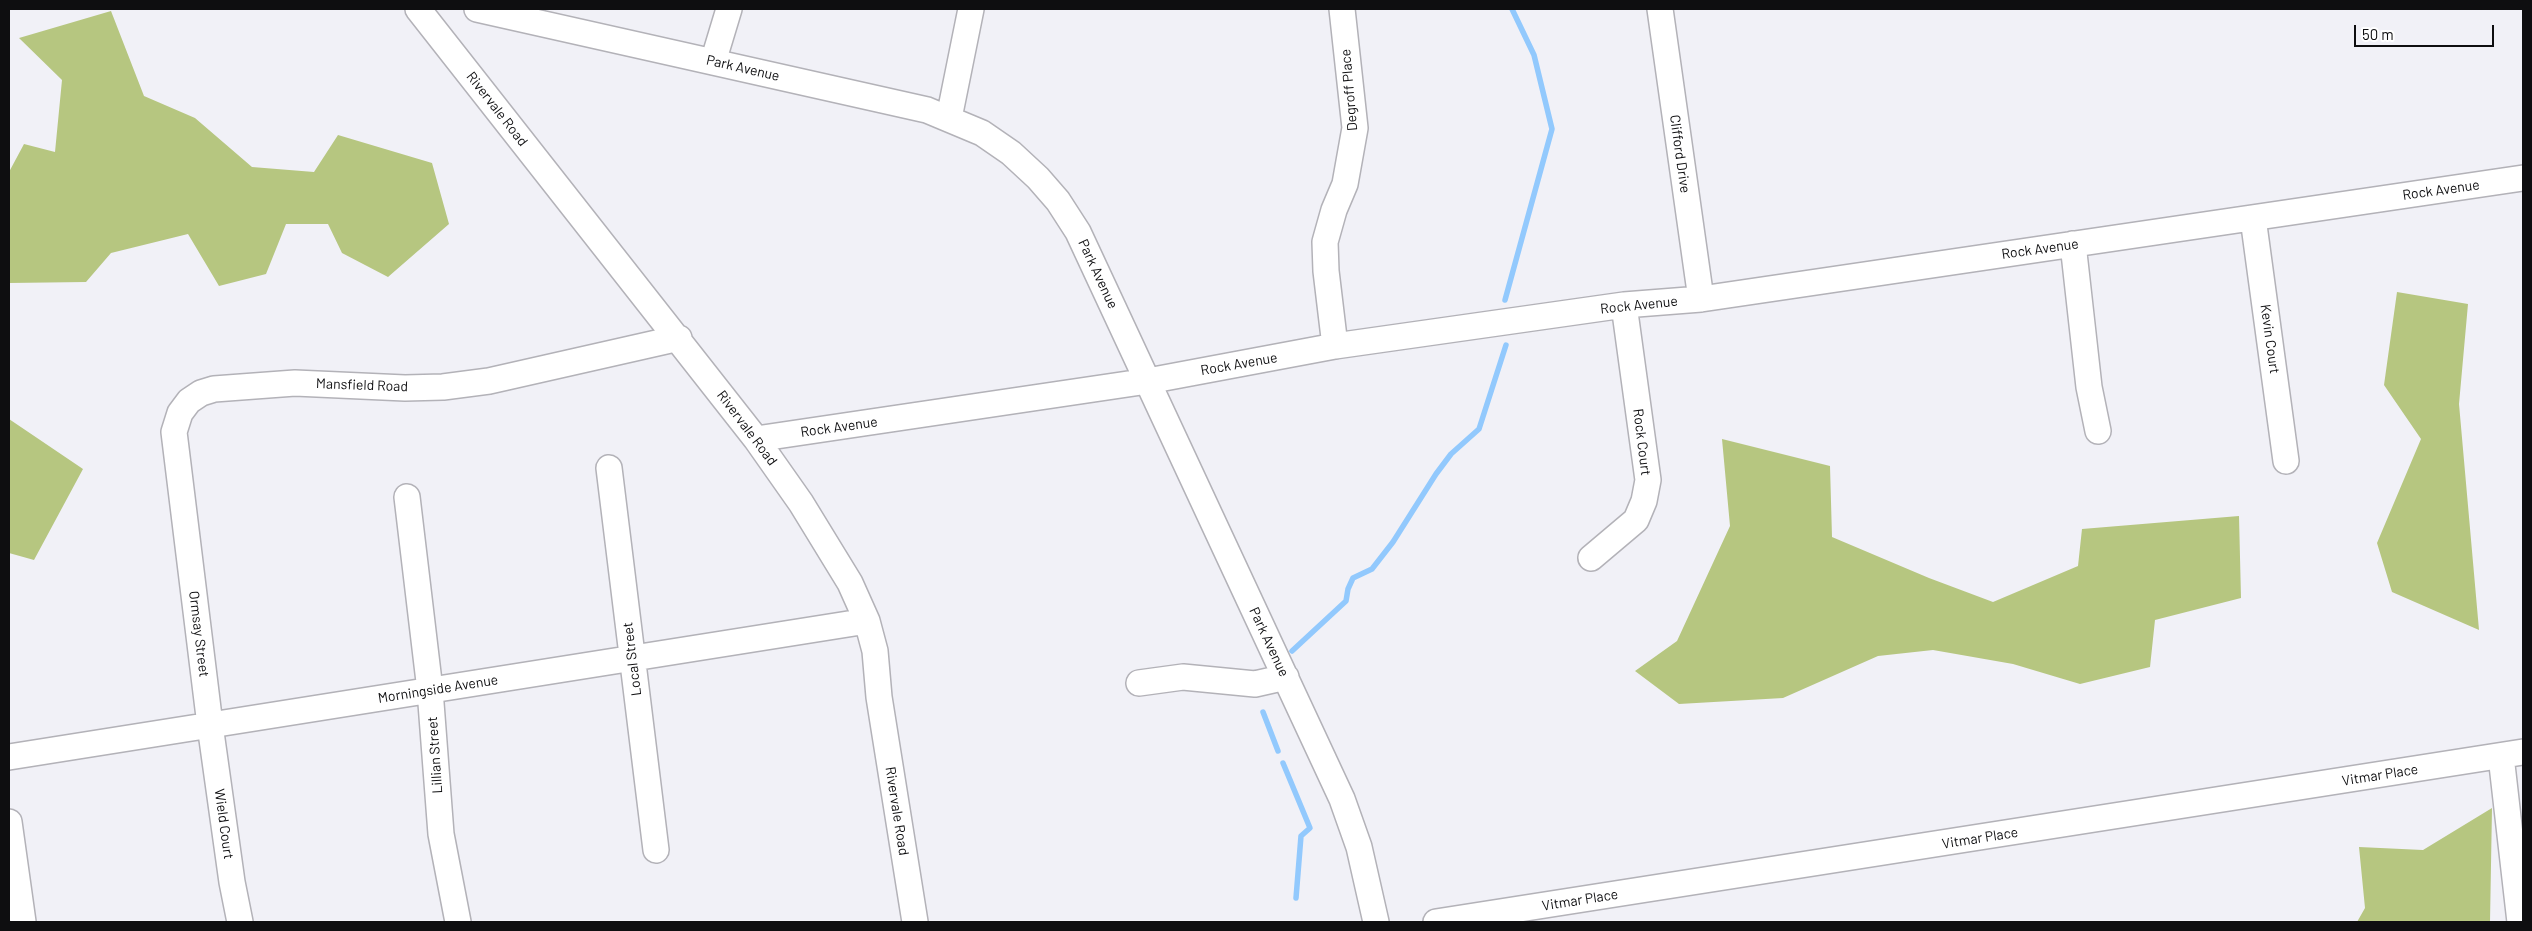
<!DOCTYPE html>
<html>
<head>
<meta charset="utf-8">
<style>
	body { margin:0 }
	#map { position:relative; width:2532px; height:931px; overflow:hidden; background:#f1f1f7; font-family:Barlow,sans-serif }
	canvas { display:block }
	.frame { position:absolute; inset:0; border:10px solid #0e0e10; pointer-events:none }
	.scale { position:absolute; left:2354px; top:25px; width:140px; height:22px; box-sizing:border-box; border:2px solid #0e0e10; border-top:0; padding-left:6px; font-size:15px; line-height:18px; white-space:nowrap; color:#0e0e10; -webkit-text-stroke:4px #fff; paint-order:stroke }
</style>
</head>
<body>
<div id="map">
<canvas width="2532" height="931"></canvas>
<div class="frame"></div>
<div class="scale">50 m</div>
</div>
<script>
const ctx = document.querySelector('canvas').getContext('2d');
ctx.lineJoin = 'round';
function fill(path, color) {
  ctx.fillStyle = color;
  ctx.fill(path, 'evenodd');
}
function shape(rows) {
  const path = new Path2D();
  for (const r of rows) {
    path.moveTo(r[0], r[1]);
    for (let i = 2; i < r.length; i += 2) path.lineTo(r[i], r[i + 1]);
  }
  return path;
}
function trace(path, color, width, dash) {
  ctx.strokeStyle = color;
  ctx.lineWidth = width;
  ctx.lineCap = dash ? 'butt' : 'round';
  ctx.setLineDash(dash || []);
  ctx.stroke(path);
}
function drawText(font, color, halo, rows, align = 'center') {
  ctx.font = font + ' Barlow,sans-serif';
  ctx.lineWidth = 5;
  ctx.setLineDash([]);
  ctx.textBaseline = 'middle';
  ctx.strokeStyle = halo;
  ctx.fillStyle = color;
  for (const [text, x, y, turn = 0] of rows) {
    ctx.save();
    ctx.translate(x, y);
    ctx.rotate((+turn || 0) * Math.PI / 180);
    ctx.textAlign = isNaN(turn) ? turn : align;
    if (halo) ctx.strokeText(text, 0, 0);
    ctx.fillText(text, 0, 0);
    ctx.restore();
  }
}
fill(shape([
	[111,11,144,96,195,118,252,167,314,172,338,135,432,163,449,224,388,277,342,253,328,224,286,224,266,274,219,286,188,234,111,253,86,282,9,283,9,172,24,144,55,152,62,80,19,38],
	[2397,292,2468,304,2459,404,2479,630,2392,592,2377,543,2421,439,2384,385],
	[9,419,83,469,34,560,9,553],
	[1722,439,1830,466,1832,537,1929,578,1993,602,2078,566,2082,529,2239,516,2241,598,2155,620,2150,667,2080,684,2013,664,1933,650,1878,656,1783,698,1679,704,1635,671,1677,641,1730,526],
	[2492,808,2490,922,2357,922,2365,908,2359,847,2423,850]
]), '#b6c680');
trace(shape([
	[1505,300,1552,129,1534,55,1512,9],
	[1292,651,1346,601,1348,589,1353,578,1372,569,1393,542,1436,474,1451,454,1479,429,1506,345],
	[1263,712,1278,751],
	[1283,763,1310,828,1301,836,1296,898]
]), '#92c9fd', 5.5);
const minor = shape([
	[418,9,756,439,801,503,850,583,867,621,875,651,879,697,915,922],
	[477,9,927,110,982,133,1011,153,1038,178,1058,201,1078,232,1342,799,1359,847,1376,922],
	[1660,9,1701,299],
	[713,62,729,9],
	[949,118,971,9],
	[2253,218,2286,461],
	[2073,244,2089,387,2098,431],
	[1335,346,1326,271,1325,242,1334,210,1345,184,1355,128,1342,9],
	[756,439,1148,381,1335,346,1624,305,1701,299,2523,178],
	[609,468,656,850],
	[407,497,430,690,441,834,458,922],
	[1591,558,1636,520,1644,501,1648,480,1624,305],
	[1139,683,1183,677,1255,684,1286,677],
	[2501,756,2520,922],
	[9,757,867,621],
	[9,822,23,922],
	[240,922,232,882,210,725,174,432,180,413,189,401,201,393,214,389,295,383,405,388,443,387,489,381,679,338],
	[1436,922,2523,752]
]);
trace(minor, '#b3b2b8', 28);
trace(minor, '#fff', 25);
drawText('14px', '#0e0e10', '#fff', [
	["Park Avenue",743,68,13],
	["Degroff Place",1349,90,-95],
	["Rivervale Road",497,109,52],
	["Clifford Drive",1680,154,82],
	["Rock Avenue",2441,190,-8],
	["Rock Avenue",2040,249,-8],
	["Park Avenue",1098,274,65],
	["Rock Avenue",1639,305,-6],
	["Kevin Court",2270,339,82],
	["Rock Avenue",1239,364,-10],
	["Mansfield Road",362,385,2],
	["Rock Avenue",839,427,-8],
	["Rivervale Road",747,428,53],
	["Rock Court",1642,442,83],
	["Ormsay Street",199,634,83],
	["Park Avenue",1269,642,65],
	["Local Street",632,659,-97],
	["Morningside Avenue",438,689,-9],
	["Lillian Street",435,755,-94],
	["Vitmar Place",2380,775,-9],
	["Rivervale Road",897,811,81],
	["Wield Court",224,824,82],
	["Vitmar Place",1980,838,-9],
	["Vitmar Place",1580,900,-9]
]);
</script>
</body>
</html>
